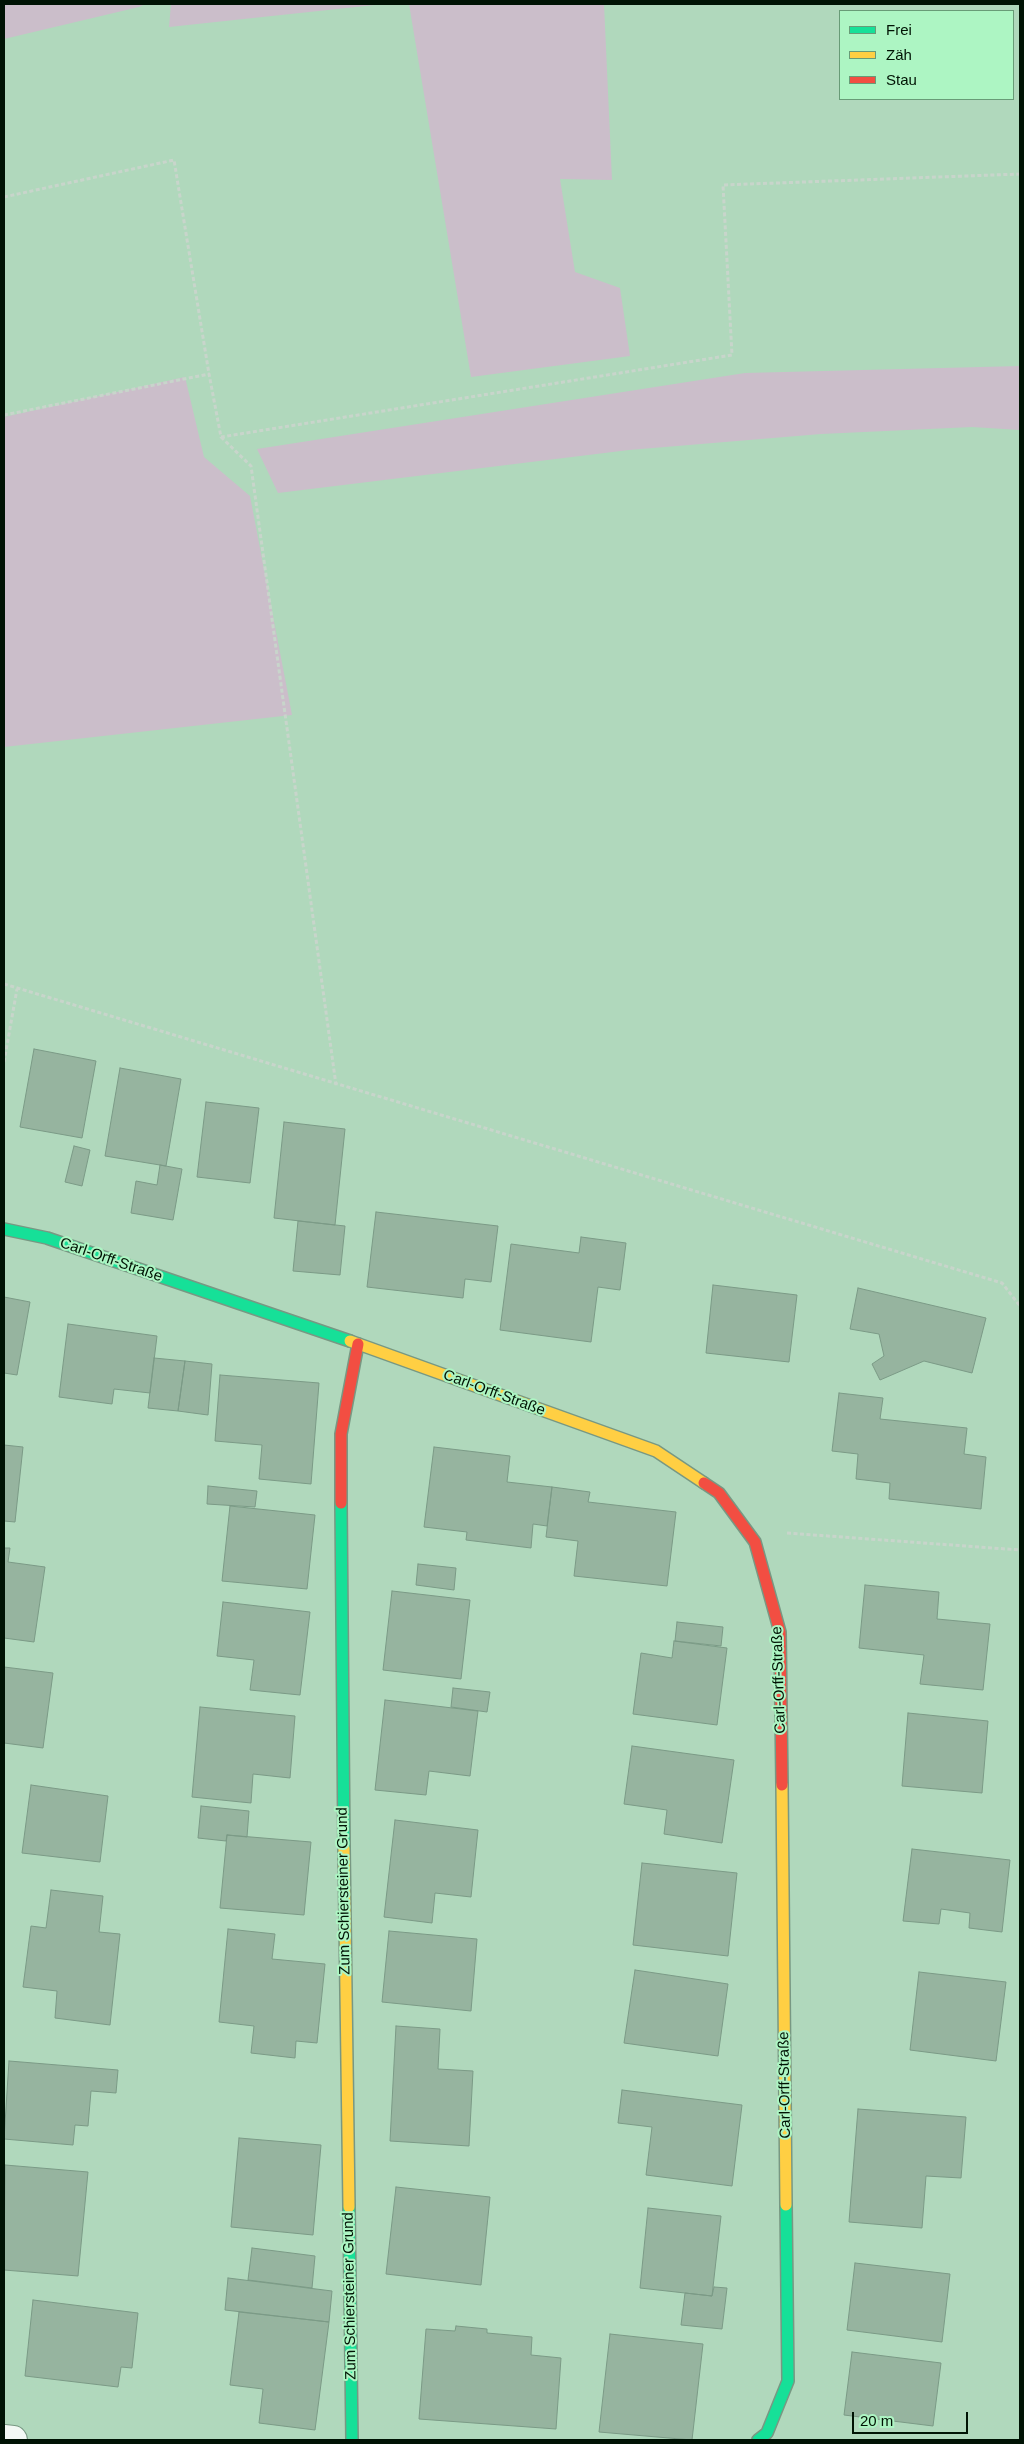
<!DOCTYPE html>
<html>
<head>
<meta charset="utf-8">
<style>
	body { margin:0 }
	#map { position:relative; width:1024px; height:2444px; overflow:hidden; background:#b0d8bc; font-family:Helvetica,sans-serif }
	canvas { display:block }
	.frame { position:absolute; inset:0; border:5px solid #001304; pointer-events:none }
	.legend { position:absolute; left:839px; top:10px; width:175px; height:90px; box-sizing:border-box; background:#adf5c3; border:1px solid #689b77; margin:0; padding:6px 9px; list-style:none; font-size:15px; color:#001304 }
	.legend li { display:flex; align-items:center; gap:10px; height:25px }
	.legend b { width:25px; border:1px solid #689b77 }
	.scale { position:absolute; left:852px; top:2412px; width:116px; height:22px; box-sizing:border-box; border:2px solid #001304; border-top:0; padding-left:6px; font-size:15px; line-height:18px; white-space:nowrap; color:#001304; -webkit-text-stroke:4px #adf5c3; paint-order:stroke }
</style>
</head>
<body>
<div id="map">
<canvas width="1024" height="2444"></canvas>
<div class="frame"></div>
<ul class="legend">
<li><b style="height:6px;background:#16e098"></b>Frei</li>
<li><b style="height:6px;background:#ffcf43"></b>Zäh</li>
<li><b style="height:6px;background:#f24e42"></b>Stau</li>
</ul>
<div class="scale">20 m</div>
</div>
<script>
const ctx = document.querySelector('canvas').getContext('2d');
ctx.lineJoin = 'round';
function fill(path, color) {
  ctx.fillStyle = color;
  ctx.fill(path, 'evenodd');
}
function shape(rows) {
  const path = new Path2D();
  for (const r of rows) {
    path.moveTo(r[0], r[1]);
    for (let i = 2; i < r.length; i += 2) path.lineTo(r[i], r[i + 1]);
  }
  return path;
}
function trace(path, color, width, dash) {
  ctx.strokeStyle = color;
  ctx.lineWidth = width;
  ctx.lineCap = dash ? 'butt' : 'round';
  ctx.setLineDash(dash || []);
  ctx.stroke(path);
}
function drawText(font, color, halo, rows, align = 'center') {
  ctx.font = font + ' Helvetica,sans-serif';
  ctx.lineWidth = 4;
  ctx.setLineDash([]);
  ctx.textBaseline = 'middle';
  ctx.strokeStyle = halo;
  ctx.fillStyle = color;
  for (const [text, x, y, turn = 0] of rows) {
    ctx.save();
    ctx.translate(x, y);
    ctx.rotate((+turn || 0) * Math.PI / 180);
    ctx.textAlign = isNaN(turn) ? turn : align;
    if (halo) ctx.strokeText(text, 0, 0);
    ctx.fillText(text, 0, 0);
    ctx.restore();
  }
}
fill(shape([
	[4,4,145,4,139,7,4,39],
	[171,4,384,4,169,27],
	[409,4,604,4,612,180,560,179,575,272,620,288,630,356,471,377],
	[1020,366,1020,430,972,427,821,434,629,450,278,493,257,449,745,373],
	[185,377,204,457,250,496,292,715,4,747,4,417]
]), '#cbbeca');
const building = shape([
	[34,1049,96,1061,82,1138,20,1127,34,1049],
	[120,1068,181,1079,166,1166,105,1156,120,1068],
	[206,1102,259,1108,250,1183,197,1177,206,1102],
	[284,1122,345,1129,335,1225,274,1218,284,1122],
	[74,1146,90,1150,82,1186,65,1182,74,1146],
	[160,1165,182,1169,173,1220,131,1213,136,1181,157,1185,160,1165],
	[376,1212,498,1226,491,1282,465,1279,463,1298,367,1287,376,1212],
	[298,1221,345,1226,340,1275,293,1271,298,1221],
	[581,1237,626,1243,620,1290,598,1287,591,1342,500,1330,511,1244,579,1253,581,1237],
	[713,1285,797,1295,789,1362,706,1353,713,1285],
	[858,1288,986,1318,972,1373,924,1361,880,1380,872,1364,884,1356,879,1334,850,1329,858,1288],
	[4,1297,30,1302,17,1375,4,1373,4,1297],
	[68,1324,157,1336,150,1393,114,1389,112,1404,59,1397,68,1324],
	[154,1358,185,1361,178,1411,148,1408,154,1358],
	[185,1361,212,1364,208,1415,178,1411,185,1361],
	[220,1375,319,1383,311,1484,259,1479,262,1445,215,1441,220,1375],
	[839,1393,883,1398,880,1419,967,1428,964,1454,986,1457,981,1509,889,1499,890,1483,856,1479,858,1454,832,1451,839,1393],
	[4,1445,23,1447,15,1522,4,1521,4,1445],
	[434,1447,510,1456,507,1482,552,1487,547,1526,533,1524,531,1548,466,1540,467,1532,424,1527,434,1447],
	[208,1486,257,1491,255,1507,207,1504,208,1486],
	[552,1487,590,1492,588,1502,676,1512,667,1586,574,1576,578,1541,546,1537,552,1487],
	[230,1506,315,1515,307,1589,222,1581,230,1506],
	[4,1548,10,1548,8,1562,45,1567,34,1642,4,1638,4,1548],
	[418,1564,456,1568,454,1590,416,1585,418,1564],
	[865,1585,939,1592,937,1619,990,1624,983,1690,920,1684,924,1655,859,1648,865,1585],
	[392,1591,470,1600,461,1679,383,1670,392,1591],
	[223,1602,310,1612,300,1695,250,1690,254,1660,217,1656,223,1602],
	[677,1622,723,1627,721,1646,675,1641,677,1622],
	[674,1641,727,1648,717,1725,633,1714,641,1653,672,1658,674,1641],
	[4,1667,53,1673,43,1748,4,1743,4,1667],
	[453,1688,490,1692,487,1712,451,1707,453,1688],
	[385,1700,478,1711,470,1776,429,1771,426,1795,375,1790,385,1700],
	[200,1707,295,1716,290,1778,253,1774,251,1803,192,1797,200,1707],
	[908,1713,988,1721,982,1793,902,1786,908,1713],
	[632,1746,734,1760,722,1843,664,1834,667,1810,624,1804,632,1746],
	[31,1785,108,1796,100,1862,22,1853,31,1785],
	[201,1806,249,1811,247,1837,227,1835,226,1841,198,1838,201,1806],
	[395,1820,478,1830,471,1897,435,1893,432,1923,384,1917,395,1820],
	[227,1835,311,1842,304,1915,220,1908,227,1835],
	[912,1849,1010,1860,1002,1932,969,1928,970,1913,941,1909,939,1924,903,1921,912,1849],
	[642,1863,737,1873,728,1956,633,1945,642,1863],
	[51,1890,103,1896,99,1932,120,1934,110,2025,55,2018,57,1991,23,1987,31,1926,46,1928,51,1890],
	[228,1929,275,1934,272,1959,325,1964,317,2043,296,2041,295,2058,251,2053,254,2026,219,2022,228,1929],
	[389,1931,477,1939,471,2011,382,2002,389,1931],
	[635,1970,728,1984,718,2056,624,2043,635,1970],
	[919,1972,1006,1982,996,2061,910,2050,919,1972],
	[396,2026,440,2029,438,2069,473,2071,469,2146,390,2141,396,2026],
	[9,2061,118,2070,116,2093,91,2091,88,2126,75,2125,73,2145,4,2139,9,2061],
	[622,2090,742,2105,732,2186,646,2175,652,2127,618,2123,622,2090],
	[858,2109,966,2117,961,2178,926,2176,922,2228,849,2222,858,2109],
	[239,2138,321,2145,313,2235,231,2227,239,2138],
	[5,2165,88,2172,78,2276,4,2270,5,2165],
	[396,2187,490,2197,481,2285,386,2274,396,2187],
	[648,2208,721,2216,712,2296,640,2288,648,2208],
	[252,2248,315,2256,312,2288,248,2280,252,2248],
	[855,2263,950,2274,942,2342,847,2330,855,2263],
	[228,2278,332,2291,329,2322,225,2310,228,2278],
	[714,2287,727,2288,722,2329,681,2325,685,2293,712,2296,714,2287],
	[33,2300,138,2313,132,2368,121,2367,118,2387,25,2376,33,2300],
	[239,2312,329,2322,315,2430,259,2423,263,2389,230,2385,239,2312],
	[456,2326,487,2329,487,2333,532,2337,531,2355,561,2358,556,2429,419,2419,426,2329,455,2331,456,2326],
	[610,2334,703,2344,692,2440,599,2432,610,2334],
	[852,2352,941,2363,933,2426,844,2415,852,2352]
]);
fill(building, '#96b49f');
trace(building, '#7b9a86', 1);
const street = shape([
	[4,2439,13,2440]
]);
const fast = shape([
	[4,1229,47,1238,350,1341],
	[341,1503,344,1848],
	[349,2207,352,2440],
	[758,2440,767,2433,788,2381,786,2205]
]);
const slow = shape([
	[350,1341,656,1451,704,1483],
	[782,1785,786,2205],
	[344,1848,349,2207]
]);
const jam = shape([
	[704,1483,719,1493,755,1542,780,1632,782,1785],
	[341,1503,341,1434,358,1344]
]);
trace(street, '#789883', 30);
trace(fast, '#789883', 14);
trace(slow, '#789883', 14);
trace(jam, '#789883', 14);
trace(shape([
	[4,197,174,160,209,374],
	[4,415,209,374,221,437,732,355,723,185,1020,174],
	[221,437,251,466,336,1085],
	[4,984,1002,1283,1020,1306],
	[4,1062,17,989],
	[787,1533,1020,1550]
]), '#c8d5cb', 3, [4, 2.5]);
trace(street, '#f3f9f5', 28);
trace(fast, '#16e098', 11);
trace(slow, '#ffcf43', 11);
trace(jam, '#f24e42', 11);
drawText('15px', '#001304', '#adf5c3', [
	["Carl-Orff-Straße",111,1260,19],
	["Carl-Orff-Straße",494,1393,20],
	["Carl-Orff-Straße",779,1680,-92],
	["Zum Schiersteiner Grund",344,1891,-91],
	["Carl-Orff-Straße",785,2085,-91],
	["Zum Schiersteiner Grund",350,2296,-91]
]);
</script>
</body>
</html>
